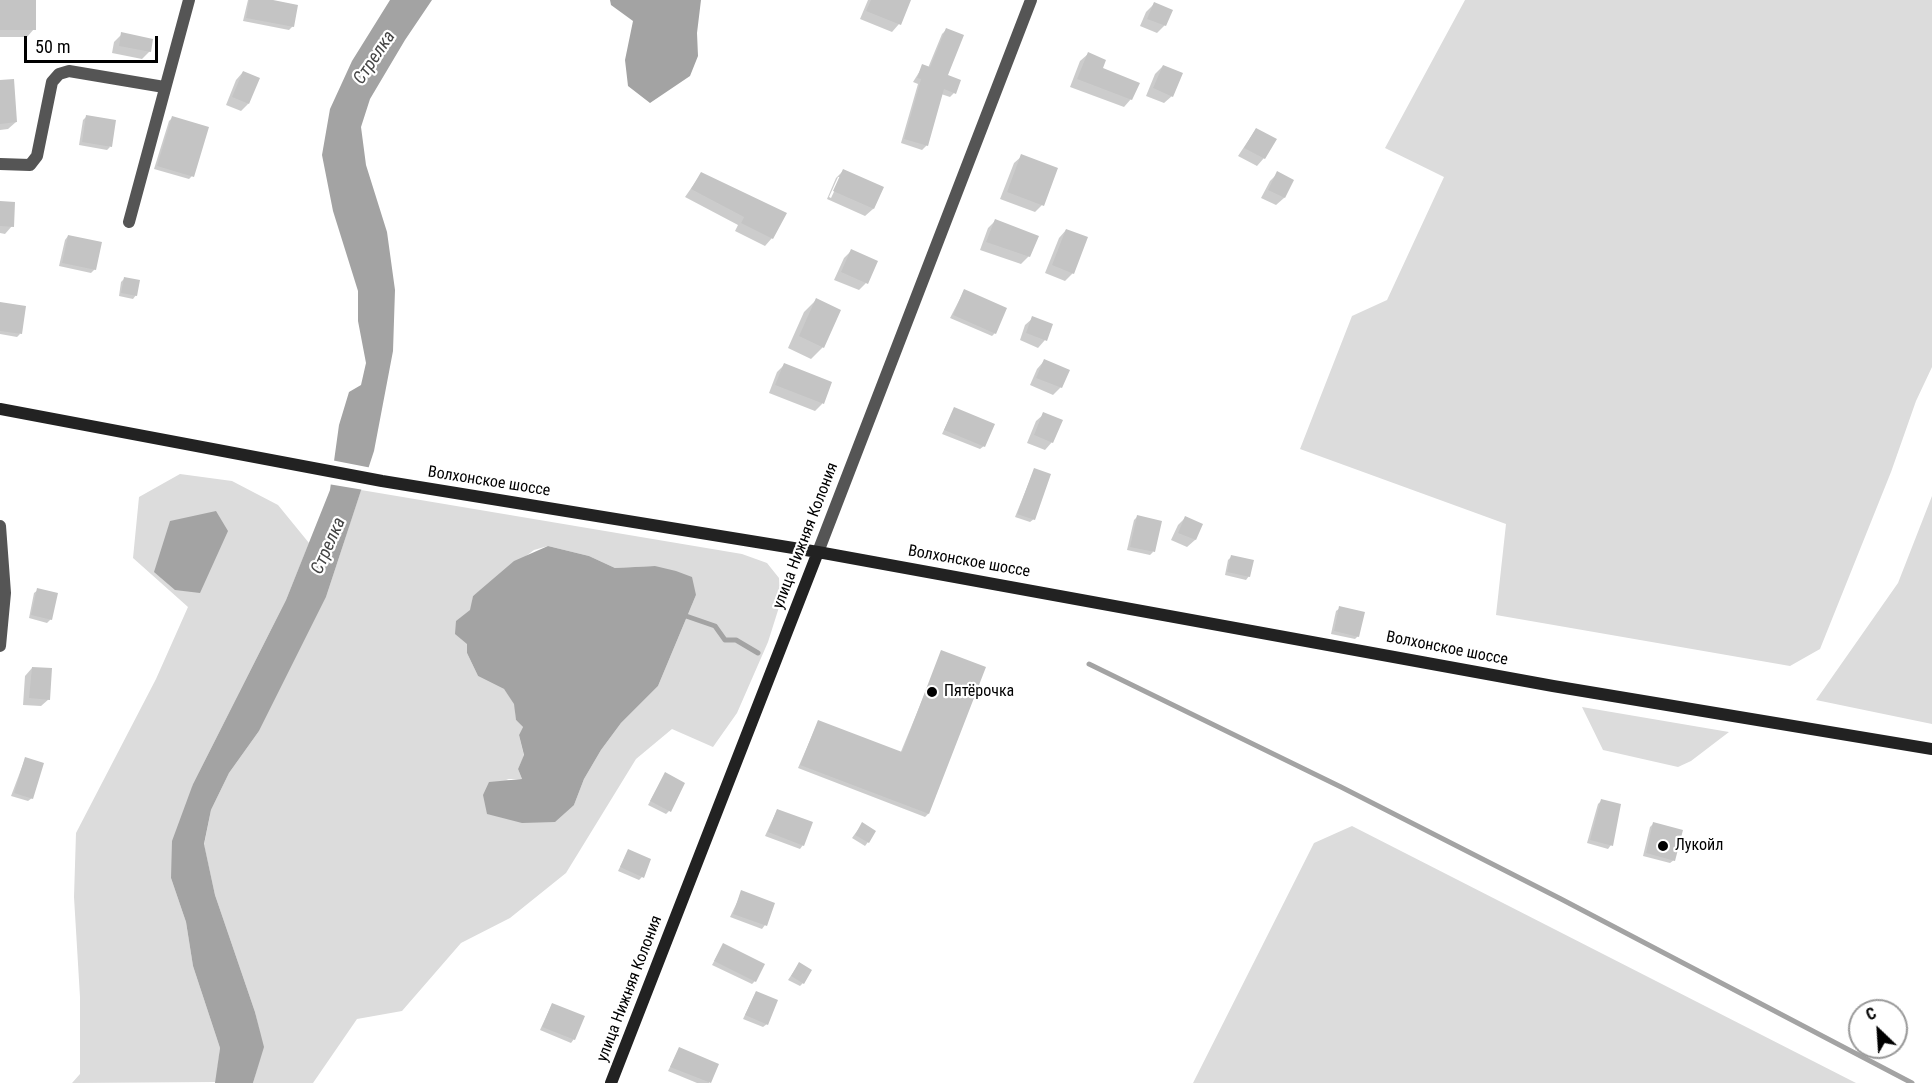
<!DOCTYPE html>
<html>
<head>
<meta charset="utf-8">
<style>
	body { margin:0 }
	#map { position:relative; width:1932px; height:1083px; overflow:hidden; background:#fff; font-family:"Roboto Condensed",sans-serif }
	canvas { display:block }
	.north { position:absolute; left:1848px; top:999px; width:60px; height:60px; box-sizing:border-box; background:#fff; border:2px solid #999; border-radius:50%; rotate:335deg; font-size:16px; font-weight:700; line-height:24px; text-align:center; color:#000 }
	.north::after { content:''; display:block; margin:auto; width:21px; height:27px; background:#000; clip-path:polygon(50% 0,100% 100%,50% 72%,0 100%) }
	.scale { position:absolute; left:24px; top:36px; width:134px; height:27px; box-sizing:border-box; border:3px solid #000; border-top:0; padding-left:8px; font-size:18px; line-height:21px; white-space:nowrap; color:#000; -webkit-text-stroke:4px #fff; paint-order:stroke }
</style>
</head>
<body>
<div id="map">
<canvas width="1932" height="1083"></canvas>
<div class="north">С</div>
<div class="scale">50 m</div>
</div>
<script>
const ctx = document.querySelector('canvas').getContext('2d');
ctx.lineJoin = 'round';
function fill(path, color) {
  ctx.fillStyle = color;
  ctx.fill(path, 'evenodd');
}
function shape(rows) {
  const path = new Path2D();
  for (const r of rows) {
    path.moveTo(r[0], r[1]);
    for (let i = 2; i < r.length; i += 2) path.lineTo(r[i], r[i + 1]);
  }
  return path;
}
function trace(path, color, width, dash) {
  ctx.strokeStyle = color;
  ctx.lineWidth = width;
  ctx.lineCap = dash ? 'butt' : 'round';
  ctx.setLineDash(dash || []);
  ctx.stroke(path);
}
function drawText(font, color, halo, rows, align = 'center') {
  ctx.font = font + ' "Roboto Condensed",sans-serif';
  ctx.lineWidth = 4.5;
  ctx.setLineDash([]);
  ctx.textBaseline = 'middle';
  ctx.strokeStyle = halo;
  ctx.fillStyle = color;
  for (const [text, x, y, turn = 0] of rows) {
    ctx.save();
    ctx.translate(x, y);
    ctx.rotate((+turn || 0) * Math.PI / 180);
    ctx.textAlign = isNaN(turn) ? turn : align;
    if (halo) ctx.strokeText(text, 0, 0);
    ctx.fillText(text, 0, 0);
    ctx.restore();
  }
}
fill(shape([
	[1465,0,1932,0,1932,367,1916,401,1891,472,1820,649,1790,666,1496,615,1506,524,1300,449,1352,316,1387,300,1444,177,1385,148],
	[180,474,232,481,278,505,309,543,286,600,193,784,171,878,186,922,193,966,220,1048,216,1082,72,1083,80,1074,80,997,74,897,76,833,156,679,188,607,133,558,139,497],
	[361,490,742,554,767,563,779,578,780,604,768,642,737,713,713,747,672,729,636,759,566,873,510,918,461,943,402,1011,357,1019,313,1083,253,1083,263,1047,255,1012,215,895,204,845,211,810,229,773,259,731,326,597],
	[548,546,589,556,615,568,655,566,696,595,658,686,621,723,601,750,584,779,574,805,506,779,522,779,518,769,524,756,519,735,523,727,516,720,515,704,504,689,478,676,467,653,473,596,534,550],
	[1932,496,1932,724,1816,700,1898,583],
	[1582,707,1729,732,1691,761,1678,767,1603,750],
	[1352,826,1856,1083,1193,1083,1314,843]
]), '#dcdcdc');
fill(shape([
	[390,0,432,0,405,40,370,99,361,127,366,165,387,232,395,290,393,351,374,451,326,597,259,731,229,773,211,810,204,844,215,895,255,1012,264,1047,253,1083,215,1083,220,1048,193,966,186,922,171,878,172,841,193,784,286,600,330,490,339,425,349,392,361,385,366,363,358,321,358,291,333,211,322,155,330,109,352,61],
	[610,0,701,0,697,33,698,56,690,76,650,103,628,86,625,60,633,21,611,5],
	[216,511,228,531,200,593,175,590,154,572,170,521],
	[548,546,589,556,615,568,655,566,676,571,692,577,696,595,658,686,621,723,601,750,584,779,574,805,555,822,522,823,487,814,483,795,489,782,522,779,518,769,524,755,519,735,523,727,516,720,514,704,504,689,478,676,467,653,467,644,455,634,456,621,470,610,473,596,514,561]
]), '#a3a3a3');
fill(shape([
	[331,460,372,468,364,490,328,484]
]), '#fff');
fill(shape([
	[0,0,34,0,34,29,27,37,0,37],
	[264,0,293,26,289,30,243,21,248,0],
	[868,0,910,0,899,24,892,32,860,19],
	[1154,4,1165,25,1157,33,1140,26,1146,12],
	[946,30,946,75,954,93,950,97,941,94,927,145,922,150,901,143,918,84,913,82,923,66,928,68,942,34],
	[122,34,150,51,142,59,112,53,114,42],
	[1088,54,1131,99,1124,107,1070,87,1080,61],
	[1163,66,1172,96,1164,103,1146,96,1155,74],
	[243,72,248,104,241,111,226,105,236,80],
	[0,81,16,122,8,129,0,130],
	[86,117,110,147,107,150,79,145,83,120],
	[172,118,192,176,189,179,154,169,169,121],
	[1256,129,1264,158,1257,166,1238,156],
	[1022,156,1042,205,1035,212,1000,199,1014,163],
	[844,170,882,188,873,209,865,216,827,199,836,178],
	[838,177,841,177,831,198,829,197],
	[1278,173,1292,180,1284,198,1276,205,1261,198,1270,181],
	[701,174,772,238,765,246,735,231,738,225,685,197],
	[0,203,12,226,5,234,0,233],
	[995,221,1029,256,1021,264,980,250,988,228],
	[1066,230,1073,273,1065,281,1045,273,1059,238],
	[68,236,95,269,91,273,59,266,65,240],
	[851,251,866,283,859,290,834,280,844,258],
	[125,278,136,295,133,299,119,296,121,282],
	[964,291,995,333,992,336,950,318],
	[816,300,823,347,811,359,788,348,804,312],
	[0,304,20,334,17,337,0,334],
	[1033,318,1045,340,1038,348,1020,340,1025,325],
	[1044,361,1061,387,1053,395,1030,385,1037,369],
	[784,365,830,383,822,404,815,411,769,393,777,372],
	[954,409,984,446,980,449,942,434],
	[1044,414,1052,442,1045,450,1027,443,1036,421],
	[1034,470,1034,519,1030,522,1015,517],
	[1137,517,1153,552,1150,555,1127,550,1134,520],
	[1186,517,1201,524,1195,540,1187,547,1171,540,1178,525],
	[1231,557,1249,576,1246,580,1225,575,1228,560],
	[38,590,51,619,47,623,29,618,34,593],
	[1340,608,1358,636,1355,639,1331,634,1336,611],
	[942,652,928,814,925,817,798,768,818,722,900,754],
	[32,668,49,699,41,706,23,705,25,676],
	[25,759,32,798,28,801,11,796],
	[665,774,669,811,666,814,648,805],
	[1601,801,1611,845,1608,849,1587,843,1598,804],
	[777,810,803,845,800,849,765,836],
	[862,824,868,842,865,846,852,838],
	[1653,824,1674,860,1670,863,1643,856,1650,827],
	[628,851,642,877,639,880,618,871],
	[742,892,765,925,762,929,730,917],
	[723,945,755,981,752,984,712,965],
	[799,964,803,983,800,986,788,980],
	[756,992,767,1024,763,1027,743,1019],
	[552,1004,574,1039,571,1043,540,1030],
	[679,1049,717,1065,709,1083,697,1083,668,1071]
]), '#0003');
trace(shape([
	[686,616,715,626,725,640,736,640,758,653],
	[1089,664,1341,787,1561,899,1912,1083]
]), '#a3a3a3', 5);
fill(shape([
	[0,0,36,0,36,30,0,30],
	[249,0,273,0,298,5,294,27,246,18],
	[871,0,911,0,901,25,866,11],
	[1154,2,1173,10,1166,26,1147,19],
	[946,28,964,35,948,75,961,80,956,94,944,89,928,146,904,139,921,79,917,78,922,64,930,67],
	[121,32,153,39,151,52,119,46],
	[1088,52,1106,60,1103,68,1140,83,1132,100,1077,79],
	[1163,65,1183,73,1173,97,1153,88],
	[243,71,260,78,249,104,232,97],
	[14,79,17,122,0,124,0,80],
	[86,115,116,120,112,147,82,142],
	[172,116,209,127,194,177,157,166],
	[1256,128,1277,139,1265,159,1244,148],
	[1021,154,1058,168,1044,206,1007,192],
	[843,169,884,187,874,209,833,191],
	[1277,171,1294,180,1285,198,1268,190],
	[701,172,787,213,773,239,741,223,744,217,691,189],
	[0,201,15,202,14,227,0,226],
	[995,219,1039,236,1030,257,986,242],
	[1066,229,1088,237,1074,274,1052,265],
	[68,235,102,242,96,270,62,263],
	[851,249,878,261,868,284,841,272],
	[124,277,140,280,137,296,121,293],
	[964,289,1007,308,996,334,953,315],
	[816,298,841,310,824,348,799,336],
	[0,302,26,306,22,334,0,331],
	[1032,316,1053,324,1047,341,1026,333],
	[1044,359,1070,370,1062,388,1036,378],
	[784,363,832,382,824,404,775,385],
	[954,407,995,424,985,447,944,430],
	[1043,412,1063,420,1053,443,1034,435],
	[1034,468,1051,474,1035,520,1017,514],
	[1137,515,1162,521,1155,552,1130,547],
	[1185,516,1203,524,1196,540,1178,533],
	[1231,555,1254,560,1250,577,1227,572],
	[37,588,58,593,52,620,31,615],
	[1339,606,1365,612,1359,637,1334,631],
	[941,650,986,667,929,814,800,765,818,720,902,752],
	[32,667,52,668,50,700,29,698],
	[25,757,44,763,33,799,14,793],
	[665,772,685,783,671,812,650,801],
	[1601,799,1621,804,1613,846,1590,840],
	[777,809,813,822,804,846,768,832],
	[862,822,876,831,869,843,855,835],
	[1653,822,1683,830,1675,861,1646,853],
	[628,849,651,859,644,878,620,867],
	[741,890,775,903,767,926,733,914],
	[723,943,765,964,756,982,714,961],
	[799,962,812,970,804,984,791,976],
	[756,991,778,1000,768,1025,745,1015],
	[552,1003,585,1016,575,1040,542,1027],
	[679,1047,719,1064,711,1083,670,1067]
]), '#c4c4c4');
trace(shape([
	[0,164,30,165,37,156,52,82,59,74,69,71,164,87],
	[129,222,189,0],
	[0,526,5,593,0,646],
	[818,552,1031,0]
]), '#555', 12);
trace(shape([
	[0,409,382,481,818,552,1553,686,1932,749],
	[611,1083,818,552]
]), '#222', 12);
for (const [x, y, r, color] of [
	[932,692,6,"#000"],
	[1663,846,6,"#000"]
]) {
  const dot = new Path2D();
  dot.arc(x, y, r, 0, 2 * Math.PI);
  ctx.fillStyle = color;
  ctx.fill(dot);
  trace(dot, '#fff', 2);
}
drawText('16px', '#000', '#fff', [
	["Волхонское шоссе",489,482,9],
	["улица Нижняя Колония",806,536,-69],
	["Волхонское шоссе",969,562,10],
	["Волхонское шоссе",1447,649,11],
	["улица Нижняя Колония",630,989,-69]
]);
drawText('16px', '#000', '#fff', [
	["Пятёрочка",944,692],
	["Лукойл",1675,846]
], 'left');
drawText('italic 18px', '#444', '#fff', [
	["Стрелка",375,58,-56],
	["Стрелка",329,546,-66]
]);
</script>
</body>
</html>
